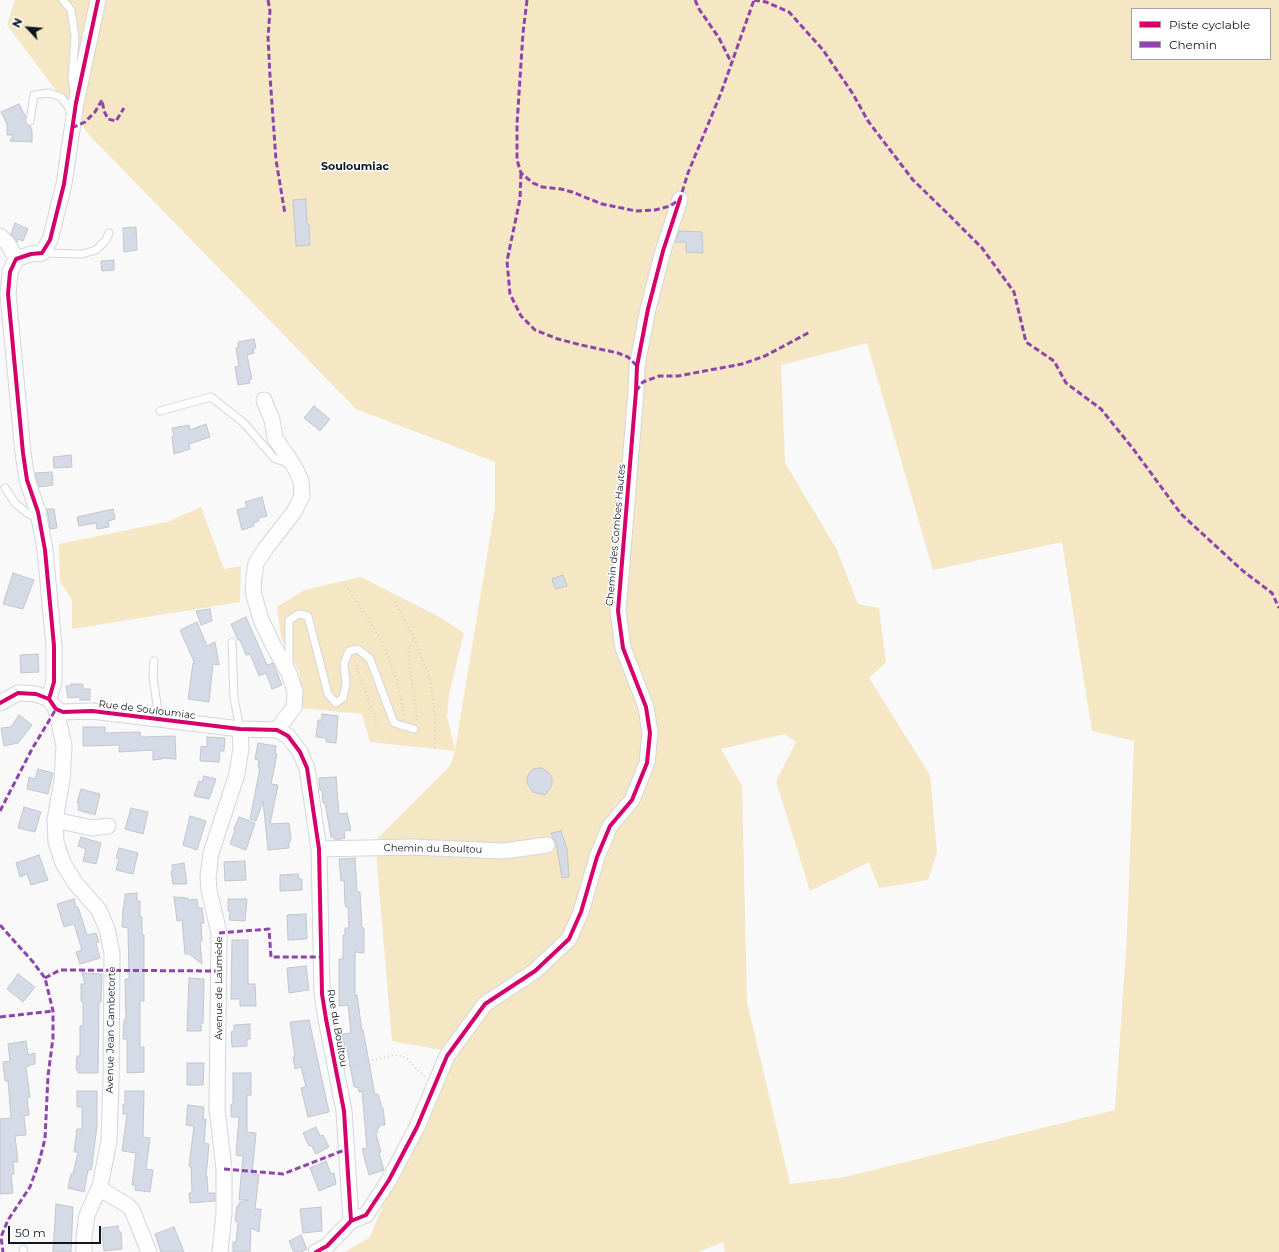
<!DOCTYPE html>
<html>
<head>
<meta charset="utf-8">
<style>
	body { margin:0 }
	#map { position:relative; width:1279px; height:1252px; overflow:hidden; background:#f9f9f9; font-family:Montserrat,sans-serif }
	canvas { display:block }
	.legend { position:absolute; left:1131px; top:8px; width:140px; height:52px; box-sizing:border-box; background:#fff; border:1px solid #9fa2a5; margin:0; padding:5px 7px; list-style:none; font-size:12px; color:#0e161f }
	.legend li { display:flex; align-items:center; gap:8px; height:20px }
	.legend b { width:20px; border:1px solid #9fa2a5 }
	.north { position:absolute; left:8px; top:8px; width:40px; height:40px; -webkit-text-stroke:3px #fff; paint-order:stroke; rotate:296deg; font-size:11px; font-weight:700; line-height:16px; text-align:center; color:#0e161f }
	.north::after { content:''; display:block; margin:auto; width:14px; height:18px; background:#0e161f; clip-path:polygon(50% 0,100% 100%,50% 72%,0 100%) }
	.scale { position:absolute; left:8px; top:1226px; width:93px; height:18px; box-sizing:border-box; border:2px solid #0e161f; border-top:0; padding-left:5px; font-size:12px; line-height:14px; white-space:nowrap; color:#0e161f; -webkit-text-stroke:3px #fff; paint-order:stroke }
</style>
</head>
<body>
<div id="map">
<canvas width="1279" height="1252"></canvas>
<ul class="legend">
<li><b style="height:5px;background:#d6006c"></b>Piste cyclable</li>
<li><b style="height:5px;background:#8e44ad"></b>Chemin</li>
</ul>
<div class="north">N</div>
<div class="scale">50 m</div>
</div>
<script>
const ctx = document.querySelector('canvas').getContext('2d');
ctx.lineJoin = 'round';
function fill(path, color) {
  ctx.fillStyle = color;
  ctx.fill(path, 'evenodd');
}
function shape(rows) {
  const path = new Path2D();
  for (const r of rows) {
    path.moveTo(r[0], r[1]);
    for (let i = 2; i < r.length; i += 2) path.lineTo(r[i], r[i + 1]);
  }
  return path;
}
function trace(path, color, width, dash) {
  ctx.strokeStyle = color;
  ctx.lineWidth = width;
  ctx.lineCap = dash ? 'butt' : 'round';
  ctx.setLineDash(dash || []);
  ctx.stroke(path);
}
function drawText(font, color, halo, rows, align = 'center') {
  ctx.font = font + ' Montserrat,sans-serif';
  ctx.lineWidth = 3;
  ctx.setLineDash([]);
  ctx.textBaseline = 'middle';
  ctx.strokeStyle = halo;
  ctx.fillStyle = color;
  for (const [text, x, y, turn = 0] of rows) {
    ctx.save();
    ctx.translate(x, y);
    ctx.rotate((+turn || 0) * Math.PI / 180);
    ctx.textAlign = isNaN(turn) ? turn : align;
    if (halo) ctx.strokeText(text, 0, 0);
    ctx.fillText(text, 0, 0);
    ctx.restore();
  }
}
fill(shape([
	[15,0,1279,0,1279,1252,725,1252,723,1242,698,1252,345,1252,370,1237,447,1051,392,1041,375,841,450,766,455,751,370,742,362,714,300,708,302,696,299,671,284,645,281,637,277,607,304,590,361,577,443,619,464,633,449,694,447,717,455,750,495,507,495,462,356,409,90,136,7,25],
	[1132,9,1270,9,1270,59,1132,59],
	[867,343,933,570,1062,542,1092,731,1134,741,1127,935,1115,1110,845,1177,790,1184,747,1002,742,786,721,749,785,734,796,742,776,781,810,891,869,862,879,888,928,880,937,852,930,775,869,678,886,662,879,608,858,604,836,548,785,463,781,365],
	[201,507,224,569,241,566,240,602,72,629,72,600,60,581,59,544,167,522]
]), '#f5e6c4');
const building = shape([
	[19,104,26,117,26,123,30,126,32,131,32,142,10,141,13,135,7,135,7,124,1,112,19,104],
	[306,199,307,224,309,224,310,245,296,246,293,200,306,199],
	[15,223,28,229,23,241,18,239,17,242,11,234,15,223],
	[136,227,137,250,124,252,123,228,136,227],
	[679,231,702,232,703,253,686,252,686,242,675,242,679,231],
	[114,260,114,270,102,271,101,261,114,260],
	[254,339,256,348,253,349,254,353,247,355,252,379,249,379,250,383,238,385,235,367,239,366,236,348,238,348,238,342,254,339],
	[314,406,330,419,320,431,304,418,314,406],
	[206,424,210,437,189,444,190,449,174,454,172,437,174,436,172,428,189,425,190,430,206,424],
	[71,455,72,467,54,468,53,457,71,455],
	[52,472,53,485,39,487,35,473,52,472],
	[262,497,267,516,258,518,259,521,253,523,254,526,242,530,237,510,247,507,245,502,262,497],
	[47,509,54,509,57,528,50,529,47,509],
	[113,509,115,519,108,521,109,527,97,529,96,523,79,526,77,517,113,509],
	[13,573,34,580,23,609,3,604,13,573],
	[563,575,567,586,555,589,552,579,563,575],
	[210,609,212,621,201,625,196,611,210,609],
	[246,617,267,665,273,663,282,685,272,689,266,673,259,676,250,654,246,655,240,640,238,640,231,624,246,617],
	[197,622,207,646,215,642,219,665,213,664,209,702,188,699,193,663,195,664,180,630,197,622],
	[38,654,39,672,21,673,20,655,38,654],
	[71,684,83,684,83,689,90,689,90,700,80,700,80,697,68,698,66,686,71,686,71,684],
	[322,714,338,716,336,743,326,742,326,738,316,737,318,720,322,720,322,714],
	[19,715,32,725,18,743,4,746,1,728,11,727,19,715],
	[83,727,105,727,105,733,140,732,141,737,175,736,176,759,162,758,162,759,153,760,153,750,119,752,119,745,83,746,83,727],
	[207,737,225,738,224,751,220,751,219,762,200,761,201,746,207,747,207,737],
	[258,743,276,746,275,754,277,754,271,784,278,785,270,824,289,823,291,839,290,842,289,842,289,848,268,850,263,801,256,821,250,819,260,768,258,767,259,760,255,759,258,743],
	[539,768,542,768,548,772,552,778,552,785,545,795,533,792,527,783,527,778,529,773,533,769,539,768],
	[38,769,53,773,48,794,27,789,29,777,35,779,38,769],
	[204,776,216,779,209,799,194,796,199,781,202,782,204,776],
	[336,777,339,814,347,813,351,830,344,831,345,838,337,840,331,837,325,803,323,803,322,790,320,790,319,778,336,777],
	[81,789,100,794,95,815,78,810,79,803,77,803,81,789],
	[24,807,41,812,35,832,18,828,24,807],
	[131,808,148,812,143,834,125,829,131,808],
	[190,816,206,821,197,850,183,845,190,816],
	[239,817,255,823,246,850,230,844,235,830,234,829,239,817],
	[561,831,567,849,569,877,562,878,556,843,551,833,561,831],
	[81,837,101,843,96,864,83,861,86,849,78,846,81,837],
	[119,848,138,853,133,874,116,870,119,859,116,858,119,848],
	[39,855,48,880,31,885,27,874,20,877,16,863,39,855],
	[355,858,357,892,360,892,362,928,364,928,364,953,355,952,355,995,357,995,362,1031,363,1030,375,1095,378,1094,382,1108,383,1108,385,1125,380,1125,376,1134,381,1152,379,1153,384,1170,369,1175,362,1149,367,1148,362,1091,359,1092,358,1087,354,1087,347,1049,345,1049,342,1034,351,1033,348,1005,339,1006,339,959,343,959,343,935,345,935,345,928,349,928,348,907,346,907,345,904,344,880,341,881,339,859,355,858],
	[245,861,246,880,225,881,224,862,245,861],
	[184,863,187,884,173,884,171,871,173,871,172,865,184,863],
	[298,874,299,879,302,879,302,890,280,891,280,875,298,874],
	[137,893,137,901,140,901,140,917,142,917,142,935,144,935,144,1001,140,1001,140,1047,144,1047,144,1072,127,1073,127,1039,123,1039,124,1020,126,1020,125,979,129,979,128,928,122,927,123,908,124,908,124,901,125,901,125,894,137,893],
	[174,897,188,898,188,900,197,899,198,908,202,908,204,923,201,923,202,941,200,942,202,964,189,954,185,954,182,920,177,921,174,897],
	[74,899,76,907,78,907,87,935,96,933,99,942,96,943,100,958,80,964,76,952,82,950,74,924,64,927,57,904,74,899],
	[228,899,247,899,245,921,229,920,230,911,228,911,228,899],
	[306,914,307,939,288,940,287,915,306,914],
	[232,940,248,940,248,984,255,984,256,1006,240,1006,240,999,231,999,232,940],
	[306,966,309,990,289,993,287,968,306,966],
	[82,973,102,974,101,1002,99,1002,98,1073,78,1073,78,1070,76,1070,77,1056,80,1056,80,1026,83,1026,83,1002,81,1001,81,984,85,984,82,973],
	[18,974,35,987,23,1002,7,989,18,974],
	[189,978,204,979,203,1023,201,1024,201,1031,187,1031,189,978],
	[309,1020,329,1112,308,1117,301,1088,306,1087,301,1067,295,1069,293,1057,295,1057,290,1022,309,1020],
	[250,1024,250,1039,247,1039,247,1046,232,1047,231,1032,234,1031,234,1025,250,1024],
	[26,1041,28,1055,35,1053,35,1064,29,1065,29,1066,26,1067,30,1097,27,1098,29,1115,24,1116,26,1135,15,1136,18,1162,13,1162,14,1174,11,1174,13,1193,0,1194,0,1119,11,1118,8,1081,5,1081,3,1062,10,1061,8,1044,26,1041],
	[187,1063,204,1063,203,1085,187,1085,187,1063],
	[233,1073,251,1073,251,1095,247,1095,247,1132,256,1133,252,1174,259,1175,255,1209,261,1209,259,1232,251,1228,250,1252,233,1252,233,1242,236,1242,238,1222,235,1221,237,1206,238,1207,239,1203,248,1200,239,1200,243,1156,236,1155,239,1117,231,1117,231,1104,233,1104,233,1073],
	[77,1091,97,1091,97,1126,92,1165,91,1170,88,1170,84,1192,68,1188,71,1174,73,1174,78,1152,74,1152,77,1129,82,1129,82,1107,77,1107,77,1091],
	[125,1091,144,1091,143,1137,150,1138,146,1169,153,1170,150,1192,135,1190,136,1186,132,1185,136,1153,122,1151,127,1114,123,1114,123,1104,125,1104,125,1091],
	[188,1105,204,1107,203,1119,206,1119,204,1143,209,1144,206,1177,207,1176,208,1193,215,1193,215,1201,190,1203,189,1193,192,1193,191,1167,189,1166,194,1126,186,1125,188,1105],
	[316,1127,320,1136,323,1135,329,1147,316,1154,311,1145,309,1146,303,1133,316,1127],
	[326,1161,331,1174,334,1173,336,1184,319,1191,310,1168,326,1161],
	[56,1204,73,1207,71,1252,53,1252,56,1204],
	[321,1207,322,1231,303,1233,300,1209,321,1207],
	[118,1226,119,1232,121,1232,122,1249,104,1251,102,1228,118,1226],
	[174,1227,184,1252,161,1252,155,1234,174,1227],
	[301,1235,307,1249,301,1252,294,1252,289,1241,301,1235]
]);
fill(building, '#d4dbe6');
trace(building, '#c2c6cb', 1);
const service = shape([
	[63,0,71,10,75,37,72,79,74,91],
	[30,121,34,95,49,93,61,97,69,108,71,115],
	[42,253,82,254,96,250,106,240,109,233],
	[160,411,211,397,244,423,274,458,290,464],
	[5,488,15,503,27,513,38,519],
	[232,642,234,698,240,729],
	[154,661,153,677,159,719],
	[289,666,289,620,299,614,308,616,328,694,336,703,343,698,346,684,344,664,349,651,358,649,370,659,394,723,414,729],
	[23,1249,24,1252]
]);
const minor = shape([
	[0,236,8,244,16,259],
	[264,400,272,420,275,438,294,466,301,481,302,496,294,512,266,548,256,563,254,577,253,592,261,620,274,647,289,673,295,692,294,707,277,730],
	[49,699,54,682,54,646,45,550,38,512,27,480,23,453,8,294,10,272,16,259,31,254,42,253,50,240,64,184,76,103,98,0],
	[0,703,18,693,36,694,49,699,56,709,63,712,92,711,240,729,277,730,288,736,300,752,307,768,319,849,322,994,326,1019,344,1111,351,1221,327,1246,316,1252],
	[56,709,64,746,62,780,55,820,56,842,63,863,76,884,99,910,107,929,112,953,111,1082,109,1141,100,1186,87,1215,84,1237,84,1252],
	[55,820,92,828,108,826],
	[319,849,411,847,504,851,547,845],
	[100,1186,105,1192,127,1205,132,1210,149,1252],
	[351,1221,366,1215,389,1180,417,1127,447,1056,485,1004,535,971,569,939,581,912,597,857,610,826,632,800,647,763,650,733,646,707,623,648,618,611,636,391,637,366,648,309,663,251,680,199],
	[220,1252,224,1213,224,1169,217,1109,219,933,209,890,208,877,211,853,237,774,241,748,240,729]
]);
trace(service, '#d2d6dc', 9);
trace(minor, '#d2d6dc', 17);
trace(shape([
	[345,585,369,620,385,648,397,680,404,716],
	[395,602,414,638,408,649,417,720],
	[414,638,430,679,435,716,435,748],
	[355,661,372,711,375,714,376,727],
	[349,1066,394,1055,401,1056,407,1059,425,1077]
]), '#d1d2d3', 2, [1, 3]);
trace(service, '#fefefe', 7);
trace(minor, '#fefefe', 15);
trace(shape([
	[268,0,270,11,268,37,270,76,276,160,285,214],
	[527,0,523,33,517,124,517,160,521,173,533,183,542,187,561,189,572,192,602,204,636,211,655,210,670,206,680,199,688,173,721,93,754,0],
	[695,0,699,9,719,38,732,64],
	[754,0,766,2,789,12,823,50,853,94,868,121,913,180,945,211,982,248,1014,292,1026,342,1054,361,1066,383,1101,409,1134,450,1181,514,1243,571,1272,593,1279,608],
	[72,128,85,122,95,112,102,100,104,111,108,119,116,121,124,108],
	[521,173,520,199,507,261,510,294,521,316,535,330,558,339,581,345,618,353,628,357,637,366],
	[636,391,643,382,659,376,678,376,742,364,765,356,810,332],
	[0,811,32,749,56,709],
	[0,925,33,962,45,978,53,1011,53,1038,48,1076,45,1139,39,1162,30,1187,8,1220,1,1237,3,1252],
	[219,933,269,929,271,957,321,957],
	[45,978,60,970,219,971],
	[0,1017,53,1011],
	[224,1169,283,1174,347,1149]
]), '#8e44ad', 3, [6, 3]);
trace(shape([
	[49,699,54,682,54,646,45,550,38,512,27,480,23,453,8,294,10,272,16,259,31,254,42,253,50,240,64,184,76,103,98,0],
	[0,703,18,693,36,694,49,699,56,709,63,712,92,711,240,729,277,730,288,736,300,752,307,768,319,849,322,994,326,1019,344,1111,351,1221,327,1246,316,1252],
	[351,1221,366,1215,389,1180,417,1127,447,1056,485,1004,535,971,569,939,581,912,597,857,610,826,632,800,647,763,650,733,646,707,623,648,618,611,636,391,637,366,648,309,663,251,680,199]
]), '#d6006c', 4);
drawText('10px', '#0e161f', '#fff', [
	["Chemin des Combes Hautes",616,535,-85],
	["Rue de Souloumiac",147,710,7],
	["Chemin du Boultou",433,849,1],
	["Avenue de Laumède",219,988,-90],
	["Rue du Boultou",337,1028,80],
	["Avenue Jean Cambetorte",111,1030,-89]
]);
drawText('bold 11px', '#0e161f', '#fff', [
	["Souloumiac",355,167]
]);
</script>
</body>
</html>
